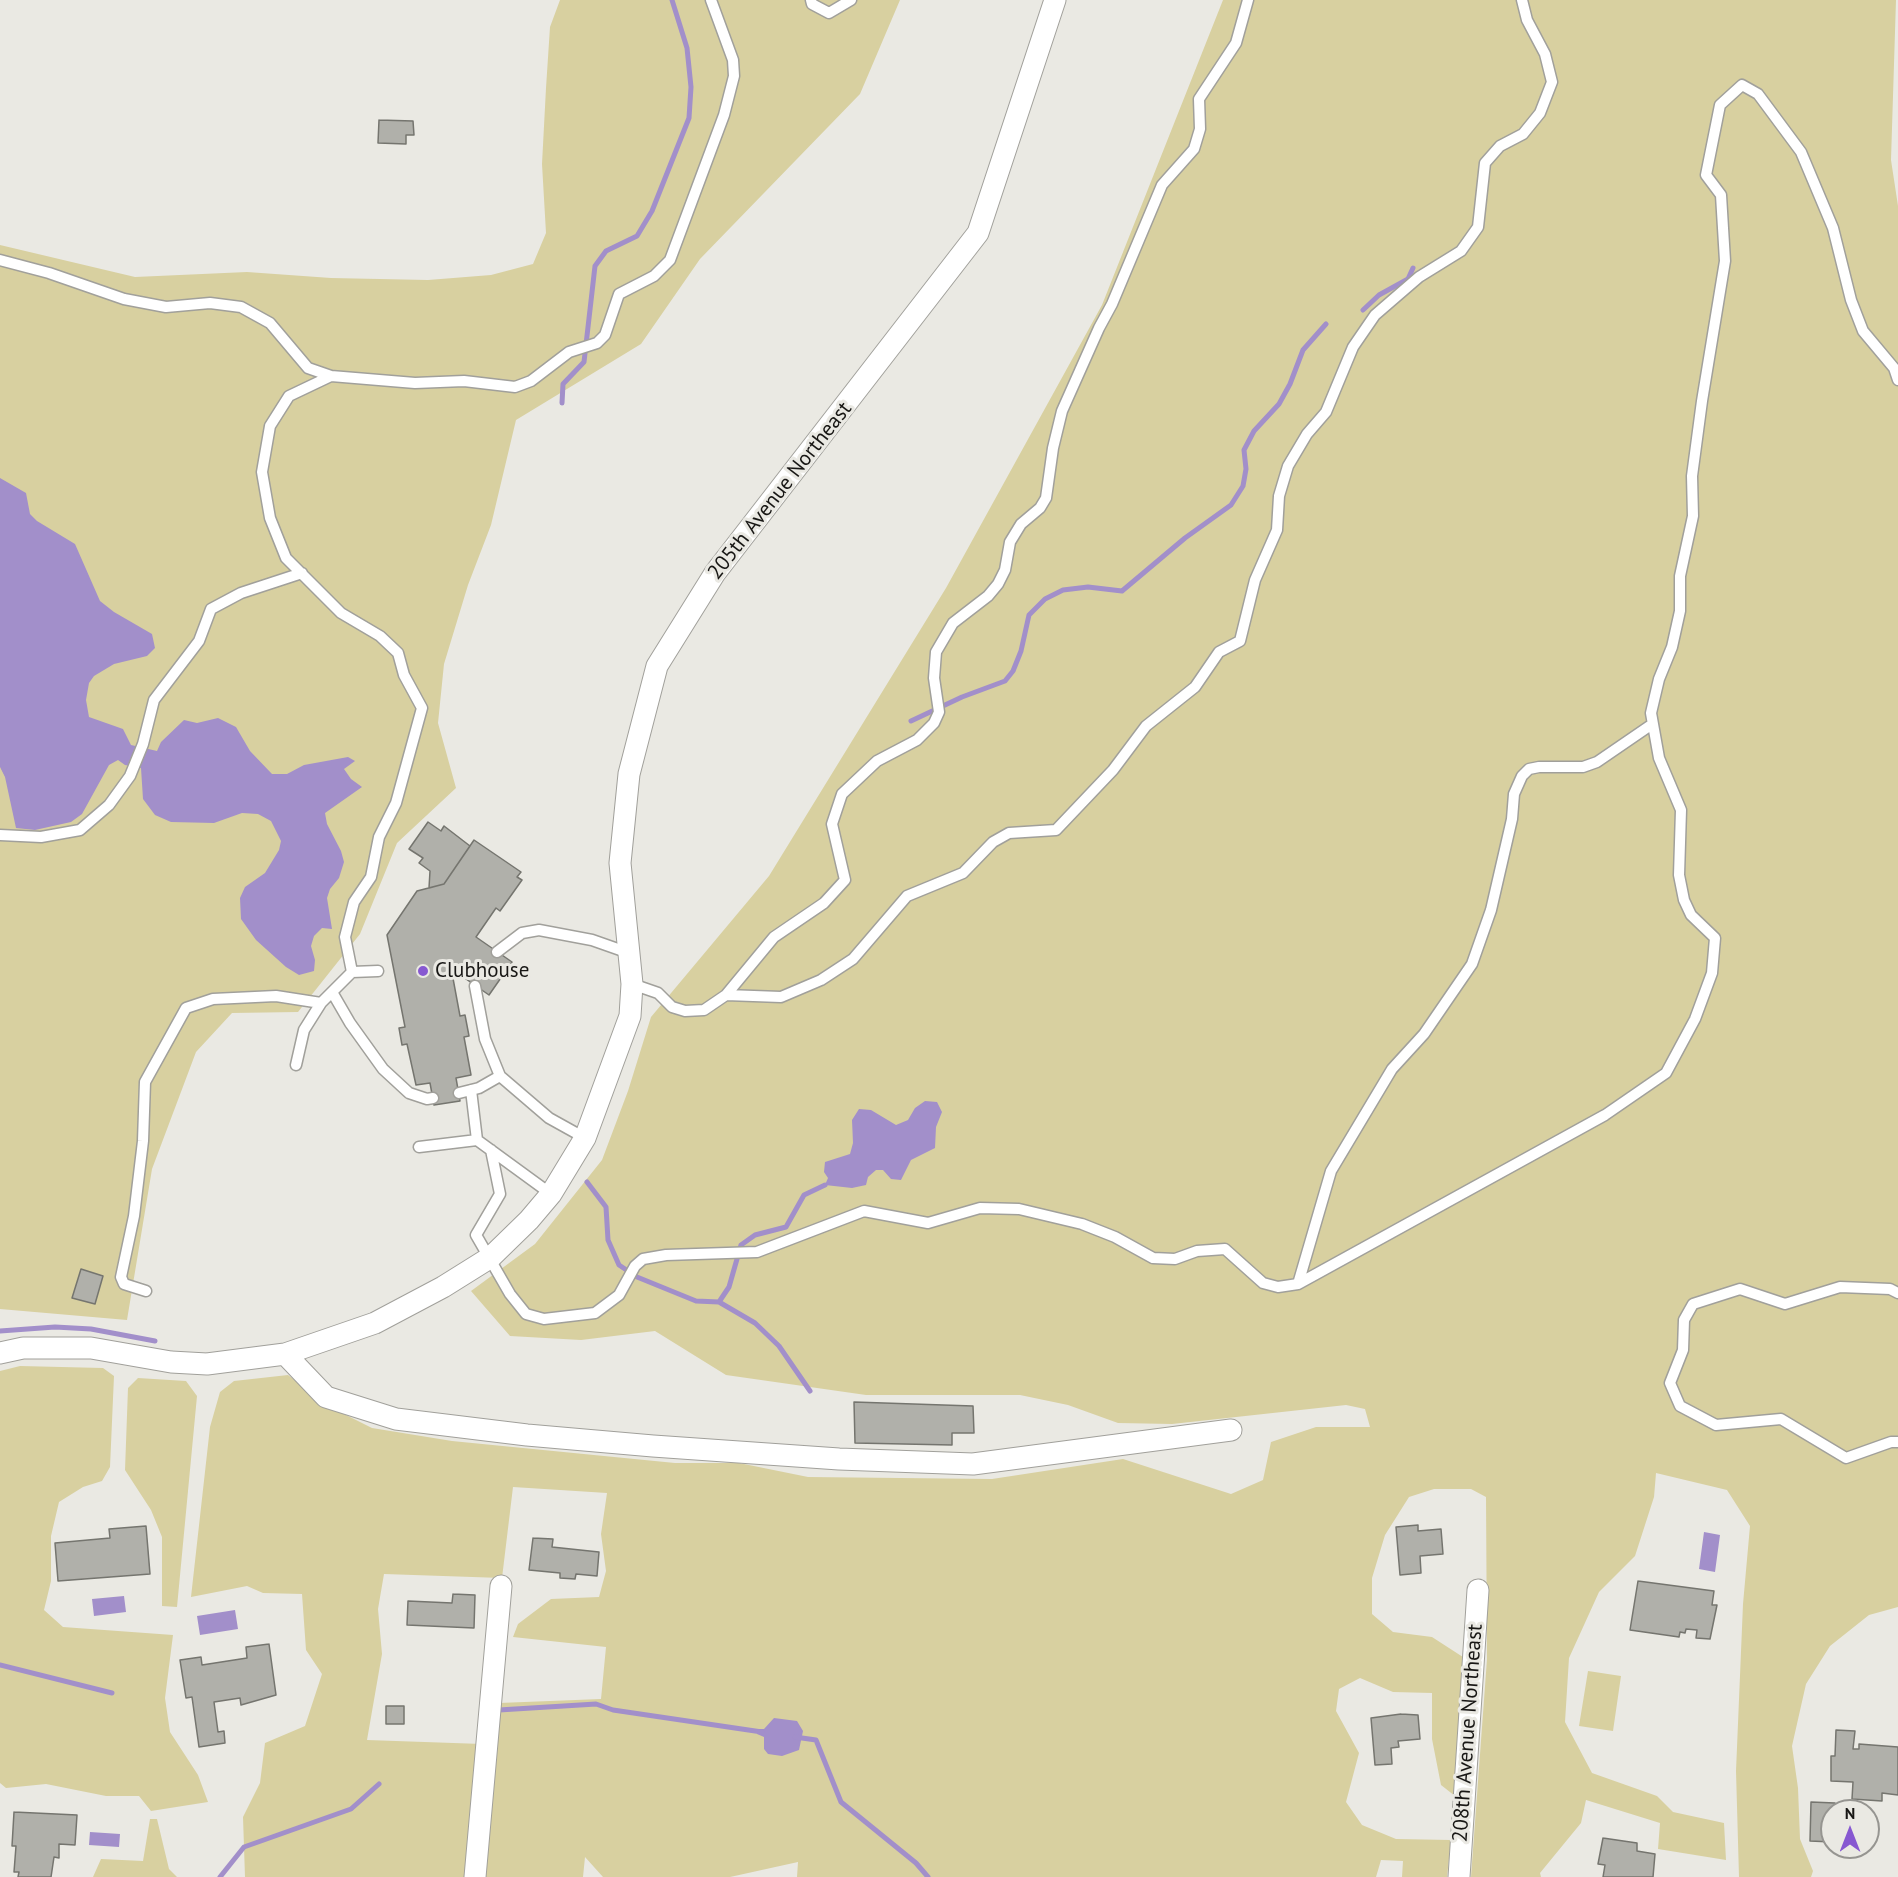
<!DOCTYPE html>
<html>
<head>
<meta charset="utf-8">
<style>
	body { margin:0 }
	#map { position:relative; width:1898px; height:1877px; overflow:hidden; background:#eae9e3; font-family:"PT Sans",sans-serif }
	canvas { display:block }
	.north { position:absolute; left:1820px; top:1799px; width:60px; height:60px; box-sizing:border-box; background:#eae9e3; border:2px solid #969591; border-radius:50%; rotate:0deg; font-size:16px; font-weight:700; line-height:24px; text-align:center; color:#181715 }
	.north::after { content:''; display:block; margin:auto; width:21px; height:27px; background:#8758d1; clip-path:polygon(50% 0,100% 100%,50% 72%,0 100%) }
</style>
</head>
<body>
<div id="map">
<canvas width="1898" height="1877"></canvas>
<div class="north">N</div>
</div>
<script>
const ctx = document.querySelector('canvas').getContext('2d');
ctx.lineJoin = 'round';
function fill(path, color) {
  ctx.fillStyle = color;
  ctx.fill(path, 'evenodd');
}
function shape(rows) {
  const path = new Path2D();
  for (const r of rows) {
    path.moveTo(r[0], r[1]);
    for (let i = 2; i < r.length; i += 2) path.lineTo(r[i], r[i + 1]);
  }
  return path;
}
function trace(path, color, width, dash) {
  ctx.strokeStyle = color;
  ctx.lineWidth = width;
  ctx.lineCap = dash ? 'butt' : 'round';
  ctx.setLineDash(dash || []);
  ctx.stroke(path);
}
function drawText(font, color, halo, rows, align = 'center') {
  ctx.font = font + ' "PT Sans",sans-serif';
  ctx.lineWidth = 6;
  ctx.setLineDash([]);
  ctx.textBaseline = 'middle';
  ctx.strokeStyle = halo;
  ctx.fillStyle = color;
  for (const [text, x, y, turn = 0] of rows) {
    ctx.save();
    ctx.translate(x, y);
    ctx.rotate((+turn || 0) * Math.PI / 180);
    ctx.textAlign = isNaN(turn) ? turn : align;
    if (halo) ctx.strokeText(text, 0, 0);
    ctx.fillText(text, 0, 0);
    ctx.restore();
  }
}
fill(shape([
	[560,0,900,0,860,94,700,259,641,344,516,420,491,525,468,585,444,664,438,723,456,788,397,843,360,934,298,1012,232,1013,196,1052,152,1169,127,1320,0,1309,0,245,135,277,247,272,331,278,428,280,491,275,533,264,546,233,542,164,546,88,550,27],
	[1223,0,1896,0,1891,160,1898,206,1898,1607,1869,1615,1830,1646,1806,1684,1792,1746,1798,1788,1800,1839,1813,1871,1811,1877,1739,1877,1736,1771,1743,1604,1750,1526,1727,1490,1656,1473,1654,1497,1635,1556,1599,1592,1569,1658,1565,1722,1592,1773,1657,1796,1673,1812,1724,1823,1726,1860,1658,1849,1660,1823,1586,1800,1581,1823,1540,1873,1541,1877,1471,1877,1487,1659,1486,1497,1471,1489,1434,1489,1409,1497,1385,1535,1372,1578,1372,1614,1393,1632,1432,1637,1466,1659,1455,1796,1441,1785,1432,1739,1432,1693,1393,1692,1360,1678,1339,1689,1336,1711,1359,1753,1346,1802,1362,1825,1396,1839,1451,1840,1447,1877,1402,1877,1403,1861,1381,1860,1376,1877,797,1877,798,1862,730,1877,603,1877,585,1857,583,1877,485,1877,499,1703,601,1699,606,1647,513,1637,518,1624,551,1599,599,1597,606,1571,601,1534,607,1493,513,1487,502,1578,384,1574,378,1609,382,1654,367,1740,482,1744,470,1877,245,1877,243,1817,260,1783,265,1743,305,1726,322,1674,306,1650,302,1594,263,1593,247,1586,191,1597,210,1427,220,1392,234,1381,288,1375,328,1406,372,1428,452,1441,675,1463,739,1463,808,1477,992,1479,1123,1459,1231,1494,1263,1480,1271,1442,1316,1427,1370,1427,1365,1409,1346,1405,1172,1424,1118,1423,1068,1405,1020,1395,866,1395,726,1375,655,1331,581,1340,510,1336,471,1291,535,1244,602,1160,628,1091,651,1017,769,876,946,588,1102,305],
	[20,1366,103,1368,114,1376,110,1467,102,1481,83,1487,59,1502,51,1536,51,1581,44,1610,63,1627,173,1635,165,1698,170,1732,198,1775,208,1802,151,1811,139,1796,106,1796,46,1784,6,1788,0,1783,0,1371],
	[138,1378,186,1381,197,1396,177,1607,162,1606,162,1537,151,1510,125,1470,128,1388],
	[1588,1671,1621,1676,1613,1731,1579,1726],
	[150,1819,157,1819,169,1869,177,1877,93,1877,101,1859,143,1861]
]), '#d8d0a0');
fill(shape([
	[0,478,26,493,30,514,37,521,75,544,100,601,114,612,152,634,155,648,147,656,114,664,94,676,89,683,86,700,89,717,123,729,131,745,157,751,161,742,184,720,197,723,218,718,236,727,250,751,272,774,287,774,304,765,348,757,355,761,344,769,351,779,362,787,325,813,327,824,341,851,344,862,339,878,330,889,327,898,332,929,322,928,314,936,311,946,315,960,314,971,299,975,286,967,256,940,241,919,240,898,245,887,265,873,279,850,281,841,271,821,258,814,242,813,214,823,171,822,155,815,143,799,141,768,125,765,118,760,109,765,82,814,71,822,35,830,16,828,5,777,0,767],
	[925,1101,937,1102,942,1112,936,1127,935,1148,911,1160,901,1180,891,1179,883,1170,876,1170,868,1177,866,1185,852,1188,825,1185,828,1178,824,1172,825,1162,850,1154,853,1143,852,1120,859,1109,871,1110,896,1125,908,1120,915,1108],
	[1704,1532,1720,1535,1715,1572,1699,1569],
	[124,1596,126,1612,94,1616,92,1599],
	[235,1610,238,1629,200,1635,197,1616],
	[774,1718,797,1721,803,1731,799,1750,782,1756,768,1754,764,1749,764,1737,757,1734,757,1729,764,1729],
	[90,1832,120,1834,119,1847,89,1845]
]), '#a28fca');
trace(shape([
	[1363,310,1379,295,1408,279,1413,268],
	[562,403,563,384,584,362,595,266,606,251,637,236,652,211,689,118,691,87,687,48,672,0],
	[911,721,962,697,1005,681,1013,671,1021,651,1029,615,1045,599,1063,590,1088,587,1122,591,1185,538,1231,505,1243,486,1246,469,1244,450,1254,431,1279,404,1290,384,1303,350,1326,324],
	[587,1182,606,1207,608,1240,619,1265,637,1277,696,1301,719,1302,755,1323,779,1346,810,1391],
	[719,1302,729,1287,741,1245,755,1235,786,1227,804,1195,825,1185],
	[0,1331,55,1327,91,1329,155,1341],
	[0,1665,112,1693],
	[499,1710,596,1704,613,1710,762,1732],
	[795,1737,816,1740,841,1802,916,1863,928,1877],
	[220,1877,244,1847,351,1809,379,1784]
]), '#a28fca', 5);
const building = shape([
	[379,120,413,121,414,135,406,135,406,144,378,143,379,120],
	[428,822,441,831,444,826,470,846,444,884,429,888,430,871,419,863,423,858,409,849,428,822],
	[474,840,521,872,517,877,522,880,500,911,496,908,476,937,512,962,489,995,453,970,452,973,460,1016,465,1015,469,1036,464,1037,471,1075,456,1078,460,1101,434,1105,430,1083,416,1085,407,1044,402,1045,399,1028,405,1027,387,935,417,891,444,884,474,840],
	[81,1269,103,1276,95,1304,72,1298,81,1269],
	[854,1402,973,1406,974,1433,952,1433,952,1445,855,1443,854,1402],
	[1418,1525,1418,1531,1441,1529,1443,1554,1420,1556,1421,1573,1400,1575,1396,1527,1418,1525],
	[146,1526,150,1574,58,1581,55,1543,110,1538,109,1529,146,1526],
	[533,1538,553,1539,552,1547,599,1552,597,1576,576,1574,575,1579,560,1578,560,1573,529,1570,533,1538],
	[1638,1581,1714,1591,1712,1605,1717,1605,1710,1639,1696,1638,1697,1630,1686,1629,1685,1633,1680,1632,1679,1637,1630,1630,1638,1581],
	[453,1594,475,1595,474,1628,407,1625,408,1601,452,1603,453,1594],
	[269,1644,276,1695,241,1705,240,1698,214,1702,218,1732,224,1731,225,1743,199,1747,192,1697,186,1698,180,1660,201,1657,202,1665,247,1658,246,1647,269,1644],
	[386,1706,404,1706,404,1724,386,1724,386,1706],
	[1401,1714,1418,1715,1420,1739,1398,1741,1399,1747,1391,1748,1392,1764,1375,1765,1371,1718,1401,1714],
	[1836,1730,1855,1731,1853,1749,1859,1749,1859,1744,1898,1747,1898,1795,1882,1793,1882,1801,1852,1799,1853,1782,1831,1781,1831,1756,1835,1756,1836,1730],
	[1811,1802,1835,1803,1835,1811,1832,1811,1832,1842,1810,1841,1811,1802],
	[14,1812,77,1815,75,1845,59,1844,59,1858,54,1857,51,1877,18,1877,19,1872,14,1872,16,1846,12,1846,14,1812],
	[1603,1838,1637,1843,1637,1851,1655,1854,1653,1877,1603,1877,1605,1865,1598,1864,1603,1838]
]);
fill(building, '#b0b0aa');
trace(building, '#75756f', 1.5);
const service = shape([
	[811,0,812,4,829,13,851,0],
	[0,260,49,273,124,299,166,307,210,303,241,307,270,323,308,368,331,376],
	[0,835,41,837,80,830,109,805,130,776,143,744,154,700,199,641,211,609,241,593,302,573],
	[497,952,522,933,539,930,592,940,629,953],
	[352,972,345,937,354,902,371,877,379,837,396,803,422,708,404,675,398,653,380,636,341,613,286,558,270,518,262,472,270,426,289,396,331,376,415,383,464,381,515,387,531,381,569,352,597,343,605,335,619,294,654,276,670,260,724,115,734,76,733,60,711,0],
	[632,984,658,993,672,1007,685,1011,704,1010,726,995,781,997,821,980,853,959,907,896,963,873,993,842,1009,833,1056,830,1113,770,1146,726,1195,687,1219,652,1240,641,1255,580,1277,530,1279,496,1288,466,1307,434,1326,412,1353,347,1375,315,1419,277,1461,251,1478,227,1485,163,1500,146,1523,134,1540,113,1552,82,1545,54,1527,20,1522,0],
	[475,986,485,1039,500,1076,549,1118,585,1138],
	[332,992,350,1023,383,1069,409,1093,427,1099,433,1098],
	[726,995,774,937,824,903,845,880,832,824,842,794,877,761,917,740,934,723,939,712,934,678,936,652,953,623,988,596,998,584,1005,570,1010,542,1021,524,1040,508,1046,498,1053,448,1062,411,1099,328,1112,304,1162,185,1194,149,1200,129,1199,99,1236,43,1248,0],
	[296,1065,304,1030,321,1003,352,972,378,971],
	[471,1090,477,1140],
	[459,1093,479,1088,500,1076],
	[419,1147,477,1140,551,1194],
	[491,1150,500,1194,476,1235,510,1294,526,1314,544,1319,595,1313,619,1295,635,1266,643,1259,666,1255,757,1252,864,1211,928,1223,980,1208,1019,1209,1082,1224,1115,1237,1153,1258,1175,1259,1197,1251,1225,1249,1263,1283,1278,1287,1298,1284,1605,1115,1666,1073,1695,1019,1712,973,1715,938,1691,915,1684,900,1679,875,1681,810,1659,758,1651,713,1659,679,1672,647,1680,611,1680,576,1693,516,1692,476,1702,401,1725,261,1721,195,1706,175,1720,105,1742,85,1758,94,1801,152,1833,228,1851,300,1863,331,1894,368,1898,380],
	[1298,1284,1331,1171,1392,1069,1424,1034,1472,964,1491,910,1512,819,1514,794,1522,776,1529,769,1539,767,1583,767,1597,762,1651,725],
	[146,1291,124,1284,121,1277,134,1216,143,1141,145,1082,186,1008,213,999,276,996,321,1003],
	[1898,1293,1890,1289,1840,1287,1785,1304,1740,1289,1693,1304,1684,1320,1683,1350,1670,1383,1680,1406,1716,1425,1781,1419,1846,1458,1891,1442,1898,1442]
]);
const minor = shape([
	[0,1353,23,1348,91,1348,171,1362,207,1364,285,1354,375,1323,443,1287,491,1257,529,1220,551,1194,585,1138,630,1016,632,984,620,863,629,774,657,666,715,573,978,233,1055,0],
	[285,1354,326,1397,396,1419,527,1435,653,1446,839,1459,973,1464,1231,1430],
	[475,1877,501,1586],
	[1459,1877,1478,1590]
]);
trace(service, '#a1a09b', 13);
trace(minor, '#a1a09b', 23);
trace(service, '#fff', 10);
trace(minor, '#fff', 21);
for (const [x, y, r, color] of [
	[423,971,6,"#8758d1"]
]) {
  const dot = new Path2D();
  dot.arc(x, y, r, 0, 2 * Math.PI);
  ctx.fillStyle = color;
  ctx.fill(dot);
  trace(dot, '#eae9e3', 2);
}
drawText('21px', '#181715', '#eae9e3', [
	["205th Avenue Northeast",780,491,-52],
	["208th Avenue Northeast",1468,1733,-86]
]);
drawText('21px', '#181715', '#eae9e3', [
	["Clubhouse",435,971]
], 'left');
</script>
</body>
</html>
